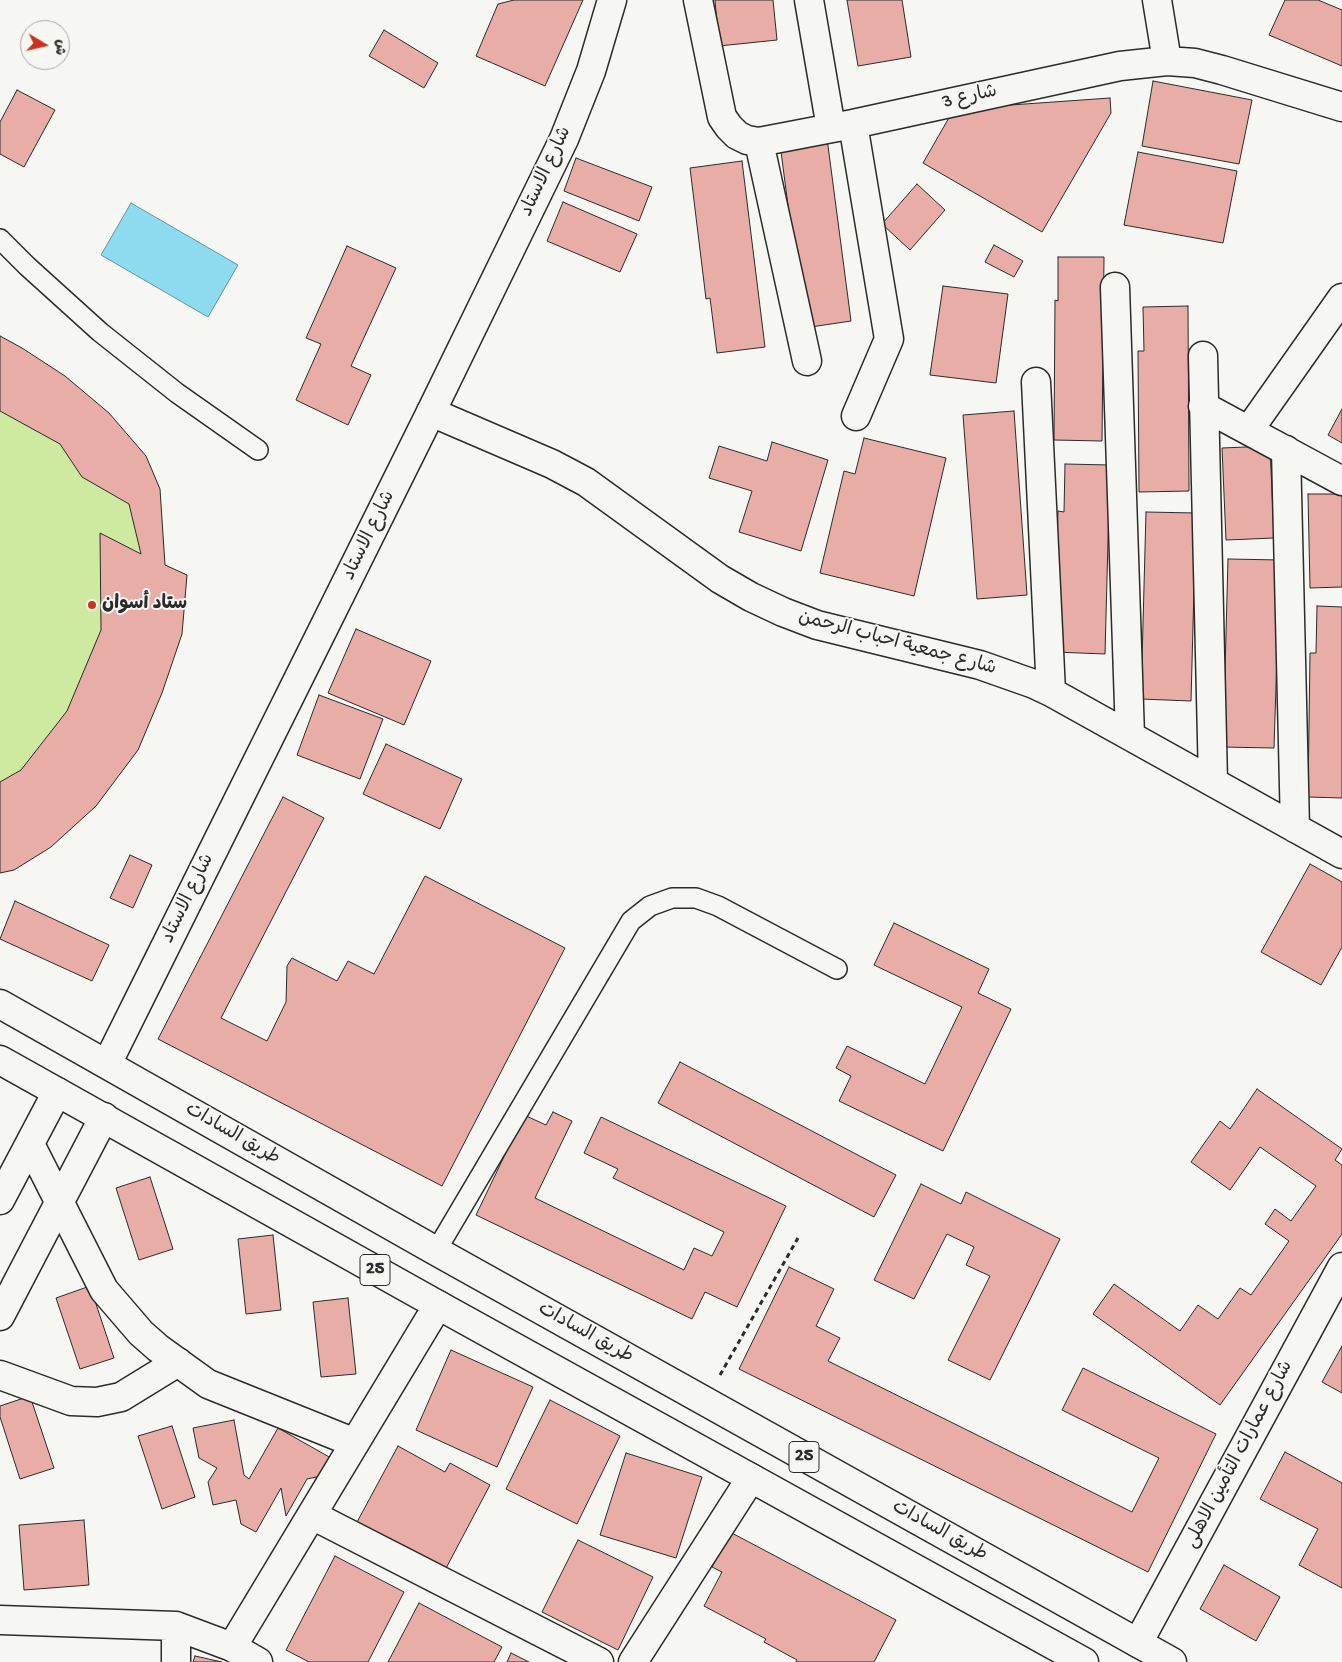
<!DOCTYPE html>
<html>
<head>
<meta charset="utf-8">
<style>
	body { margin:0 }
	#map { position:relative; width:1342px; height:1662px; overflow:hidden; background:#f6f6f2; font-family:"Gochi Hand","Playpen Sans Arabic",sans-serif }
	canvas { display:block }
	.north { position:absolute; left:20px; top:20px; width:50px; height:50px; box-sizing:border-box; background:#f6f6f2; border:1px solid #a5a5a2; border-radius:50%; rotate:99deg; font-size:14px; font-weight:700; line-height:20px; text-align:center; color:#2b2b2b }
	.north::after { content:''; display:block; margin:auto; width:18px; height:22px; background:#c8321e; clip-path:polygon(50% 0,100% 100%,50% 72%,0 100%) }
</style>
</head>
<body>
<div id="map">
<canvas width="1342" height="1662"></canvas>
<div class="north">ش</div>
</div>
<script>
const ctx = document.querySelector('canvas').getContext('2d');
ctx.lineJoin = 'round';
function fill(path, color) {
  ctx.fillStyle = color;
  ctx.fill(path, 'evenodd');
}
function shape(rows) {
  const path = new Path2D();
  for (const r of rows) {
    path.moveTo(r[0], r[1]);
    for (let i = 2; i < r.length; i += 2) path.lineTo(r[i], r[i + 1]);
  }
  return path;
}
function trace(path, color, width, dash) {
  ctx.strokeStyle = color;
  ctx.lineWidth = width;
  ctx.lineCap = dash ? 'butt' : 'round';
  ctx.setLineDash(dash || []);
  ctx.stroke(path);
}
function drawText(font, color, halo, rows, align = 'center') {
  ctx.font = font + ' "Gochi Hand","Playpen Sans Arabic",sans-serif';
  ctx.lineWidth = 4;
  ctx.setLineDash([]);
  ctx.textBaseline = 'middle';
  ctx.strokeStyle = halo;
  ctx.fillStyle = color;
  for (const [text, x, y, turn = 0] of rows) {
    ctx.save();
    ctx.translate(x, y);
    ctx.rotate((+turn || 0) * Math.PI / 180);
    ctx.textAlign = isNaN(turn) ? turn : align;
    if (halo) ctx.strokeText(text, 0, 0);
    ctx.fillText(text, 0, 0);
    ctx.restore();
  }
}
fill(shape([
	[0,336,22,348,65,376,109,413,146,456,160,489,165,564,187,575,182,634,162,693,138,750,96,806,51,847,14,870,0,873]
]), '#ceeaa0');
const water = shape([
	[131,203,238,265,208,317,101,255,131,203]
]);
fill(water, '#8edaee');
trace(water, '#6694a0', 1);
const building = shape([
	[514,0,583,0,545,86,476,56,498,4,514,0],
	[715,0,773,0,777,40,719,46,715,0],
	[847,0,902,0,911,57,858,66,847,0],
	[1285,0,1318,0,1342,10,1342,66,1269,35,1285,0],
	[384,30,438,63,424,88,369,56,384,30],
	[1153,81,1252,100,1239,164,1142,146,1153,81],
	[17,90,55,110,24,167,0,154,0,122,17,90],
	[1110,98,1111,113,1042,232,923,163,954,109,1110,98],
	[827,138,851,321,804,328,780,144,827,138],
	[1138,152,1237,171,1223,243,1124,225,1138,152],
	[576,158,652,187,639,221,564,191,576,158],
	[742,161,765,347,717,353,710,298,706,299,690,168,742,161],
	[917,184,945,210,910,250,882,224,917,184],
	[563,202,637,234,620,272,547,241,563,202],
	[994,245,1023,261,1014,277,985,262,994,245],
	[347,246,396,268,351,366,371,375,348,425,296,400,321,344,306,338,347,246],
	[1058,257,1104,257,1102,441,1054,440,1055,300,1058,301,1058,257],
	[943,286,1008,294,996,383,930,375,943,286],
	[1188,306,1189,491,1139,492,1138,351,1144,351,1143,307,1188,306],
	[0,336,22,348,65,376,109,413,146,456,160,489,165,565,187,575,182,634,162,693,138,750,96,806,51,847,14,870,0,873,0,782,21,770,67,711,101,630,100,533,141,554,129,504,82,477,60,444,0,411,0,336],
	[1342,409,1342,443,1328,435,1342,409],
	[1014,411,1027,595,977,599,963,415,1014,411],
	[864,438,946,458,914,596,820,573,844,471,855,474,864,438],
	[772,442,828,460,801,551,739,532,752,491,709,478,719,446,767,461,772,442],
	[1270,446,1274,538,1226,540,1222,448,1270,446],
	[1065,464,1110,465,1105,654,1054,652,1058,511,1064,512,1065,464],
	[1308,494,1342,494,1342,587,1310,588,1308,494],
	[1146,512,1196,513,1191,701,1141,699,1146,512],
	[1228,559,1280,560,1274,748,1223,747,1228,559],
	[1317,606,1342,607,1342,798,1308,797,1310,653,1316,653,1317,606],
	[356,629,431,661,404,725,328,693,356,629],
	[319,695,383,719,360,779,297,755,319,695],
	[386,744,462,779,440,829,363,794,386,744],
	[283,797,324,818,221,1018,267,1041,286,1002,287,966,292,958,337,981,348,961,374,974,425,876,565,948,442,1186,158,1039,283,797],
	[130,855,152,865,133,908,110,898,130,855],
	[1310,864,1342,882,1342,947,1321,985,1261,952,1310,864],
	[15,901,109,945,92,981,0,939,15,901],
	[894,923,989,969,978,993,1011,1009,943,1151,839,1101,851,1076,836,1068,847,1046,925,1084,962,1007,874,965,894,923],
	[680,1062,896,1175,874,1217,658,1103,680,1062],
	[1257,1089,1342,1149,1335,1160,1342,1165,1342,1234,1220,1405,1093,1314,1114,1284,1180,1331,1198,1305,1218,1319,1240,1288,1251,1295,1289,1241,1265,1224,1275,1209,1291,1221,1316,1186,1260,1147,1230,1190,1191,1162,1220,1121,1230,1129,1257,1089],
	[553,1112,572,1121,535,1198,684,1270,694,1248,712,1256,724,1232,613,1178,618,1169,584,1153,601,1117,786,1206,737,1307,705,1292,692,1319,476,1215,524,1115,546,1125,553,1112],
	[150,1177,173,1249,139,1260,116,1188,150,1177],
	[921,1184,961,1204,966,1192,1060,1239,990,1380,948,1360,990,1276,966,1265,974,1247,947,1234,914,1299,874,1280,921,1184],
	[273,1235,281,1310,246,1314,238,1239,273,1235],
	[789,1267,834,1289,816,1326,840,1338,828,1361,1132,1512,1159,1458,1062,1410,1083,1368,1216,1434,1148,1572,739,1369,789,1267],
	[90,1286,114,1358,80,1369,56,1298,90,1286],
	[348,1298,356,1374,321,1377,313,1302,348,1298],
	[1342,1346,1342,1393,1322,1382,1342,1346],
	[451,1350,533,1387,497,1467,416,1430,451,1350],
	[30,1396,54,1468,20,1479,0,1417,0,1406,30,1396],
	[550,1400,620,1436,577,1524,506,1489,550,1400],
	[234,1420,244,1475,249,1479,278,1428,331,1458,321,1476,307,1479,286,1516,281,1488,256,1532,241,1524,236,1500,213,1505,208,1482,217,1468,199,1458,193,1428,234,1420],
	[172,1426,195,1497,162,1509,138,1436,172,1426],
	[398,1446,445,1472,450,1463,490,1485,444,1572,356,1524,398,1446],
	[1285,1452,1342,1483,1342,1588,1299,1565,1318,1529,1260,1499,1285,1452],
	[626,1453,702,1477,676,1558,600,1535,626,1453],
	[84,1520,89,1585,24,1590,19,1525,84,1520],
	[730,1532,896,1620,874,1662,796,1662,797,1660,764,1642,766,1639,704,1606,722,1572,712,1567,730,1532],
	[578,1540,653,1577,618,1650,542,1612,578,1540],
	[335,1556,404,1592,368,1662,309,1662,286,1650,335,1556],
	[1224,1565,1280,1597,1256,1641,1200,1609,1224,1565],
	[419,1603,502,1647,494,1662,388,1662,419,1603],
	[511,1653,529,1662,507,1662,511,1653],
	[195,1656,222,1662,193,1662,195,1656]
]);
fill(building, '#e8ada6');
trace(building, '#2b2b2b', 1);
const lane = shape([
	[0,239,27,266,100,332,177,393,258,450],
	[436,1251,631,921,650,906,672,898,696,898,718,906,837,969]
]);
const street = shape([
	[698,0,722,117,729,127,737,135,747,140,759,142,853,124,1120,66,1167,61,1195,63,1222,70,1342,107],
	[809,0,831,128],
	[1157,0,1167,61],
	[853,124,889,339,856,416],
	[759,142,807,361],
	[1115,287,1130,736],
	[1203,356,1213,782],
	[1036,382,1051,692],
	[1203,406,1342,481],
	[431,412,552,464,586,482,720,579,751,597,783,612,817,625,980,665,1034,684,1051,692,1342,854],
	[1249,430,1342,298],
	[1286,450,1295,828],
	[30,1144,104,1290,141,1333,158,1348,208,1384,355,1443],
	[0,1200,57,1092],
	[0,1316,104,1117],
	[0,1375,71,1401,97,1402,121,1397,178,1362],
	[312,1515,599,1662],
	[0,1620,176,1626,232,1647,258,1662],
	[1138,1643,1342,1267],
	[232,1647,438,1305],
	[176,1662,176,1626],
	[633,1662,751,1478]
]);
const secondary = shape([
	[107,1064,431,412,564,139,591,71,612,0]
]);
const primary = shape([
	[0,1004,436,1251,1172,1662],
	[0,1060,438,1305,1084,1662]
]);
trace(lane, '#2b2b2b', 22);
trace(street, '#2b2b2b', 31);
trace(secondary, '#2b2b2b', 31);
trace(primary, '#2b2b2b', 31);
trace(shape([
	[720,1375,798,1238]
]), '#2b2b2b', 3, [5, 4]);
trace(lane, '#f6f6f2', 19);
trace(street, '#f6f6f2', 28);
trace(secondary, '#f6f6f2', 28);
trace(primary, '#f6f6f2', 28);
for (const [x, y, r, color] of [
	[92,605,5,"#c8321e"]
]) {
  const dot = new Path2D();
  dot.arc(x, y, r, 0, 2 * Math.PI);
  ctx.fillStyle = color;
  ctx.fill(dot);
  trace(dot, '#f6f6f2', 2);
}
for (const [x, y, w] of [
	[375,1270,30],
	[804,1457,30]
]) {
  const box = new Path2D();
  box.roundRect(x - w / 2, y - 15.5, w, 31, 4);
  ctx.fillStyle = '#f6f6f2';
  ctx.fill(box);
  trace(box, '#2b2b2b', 1);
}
drawText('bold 18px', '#2b2b2b', null, [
	["25",375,1270],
	["25",804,1457]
]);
drawText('19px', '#2b2b2b', '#f6f6f2', [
	["شارع 3",970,98,-12],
	["شارع الاستاد",547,172,-65],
	["شارع الاستاد",370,536,-64],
	["شارع جمعية احباب الرحمن",897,644,15],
	["شارع الاستاد",189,899,-64],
	["طريق السادات",232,1135,30],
	["طريق السادات",585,1334,29],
	["شارع عمارات التأمين الاهلى",1240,1455,-62],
	["طريق السادات",939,1532,29]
]);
drawText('bold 19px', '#2b2b2b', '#f6f6f2', [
	["ستاد أسوان",102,605]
], 'left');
</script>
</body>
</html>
